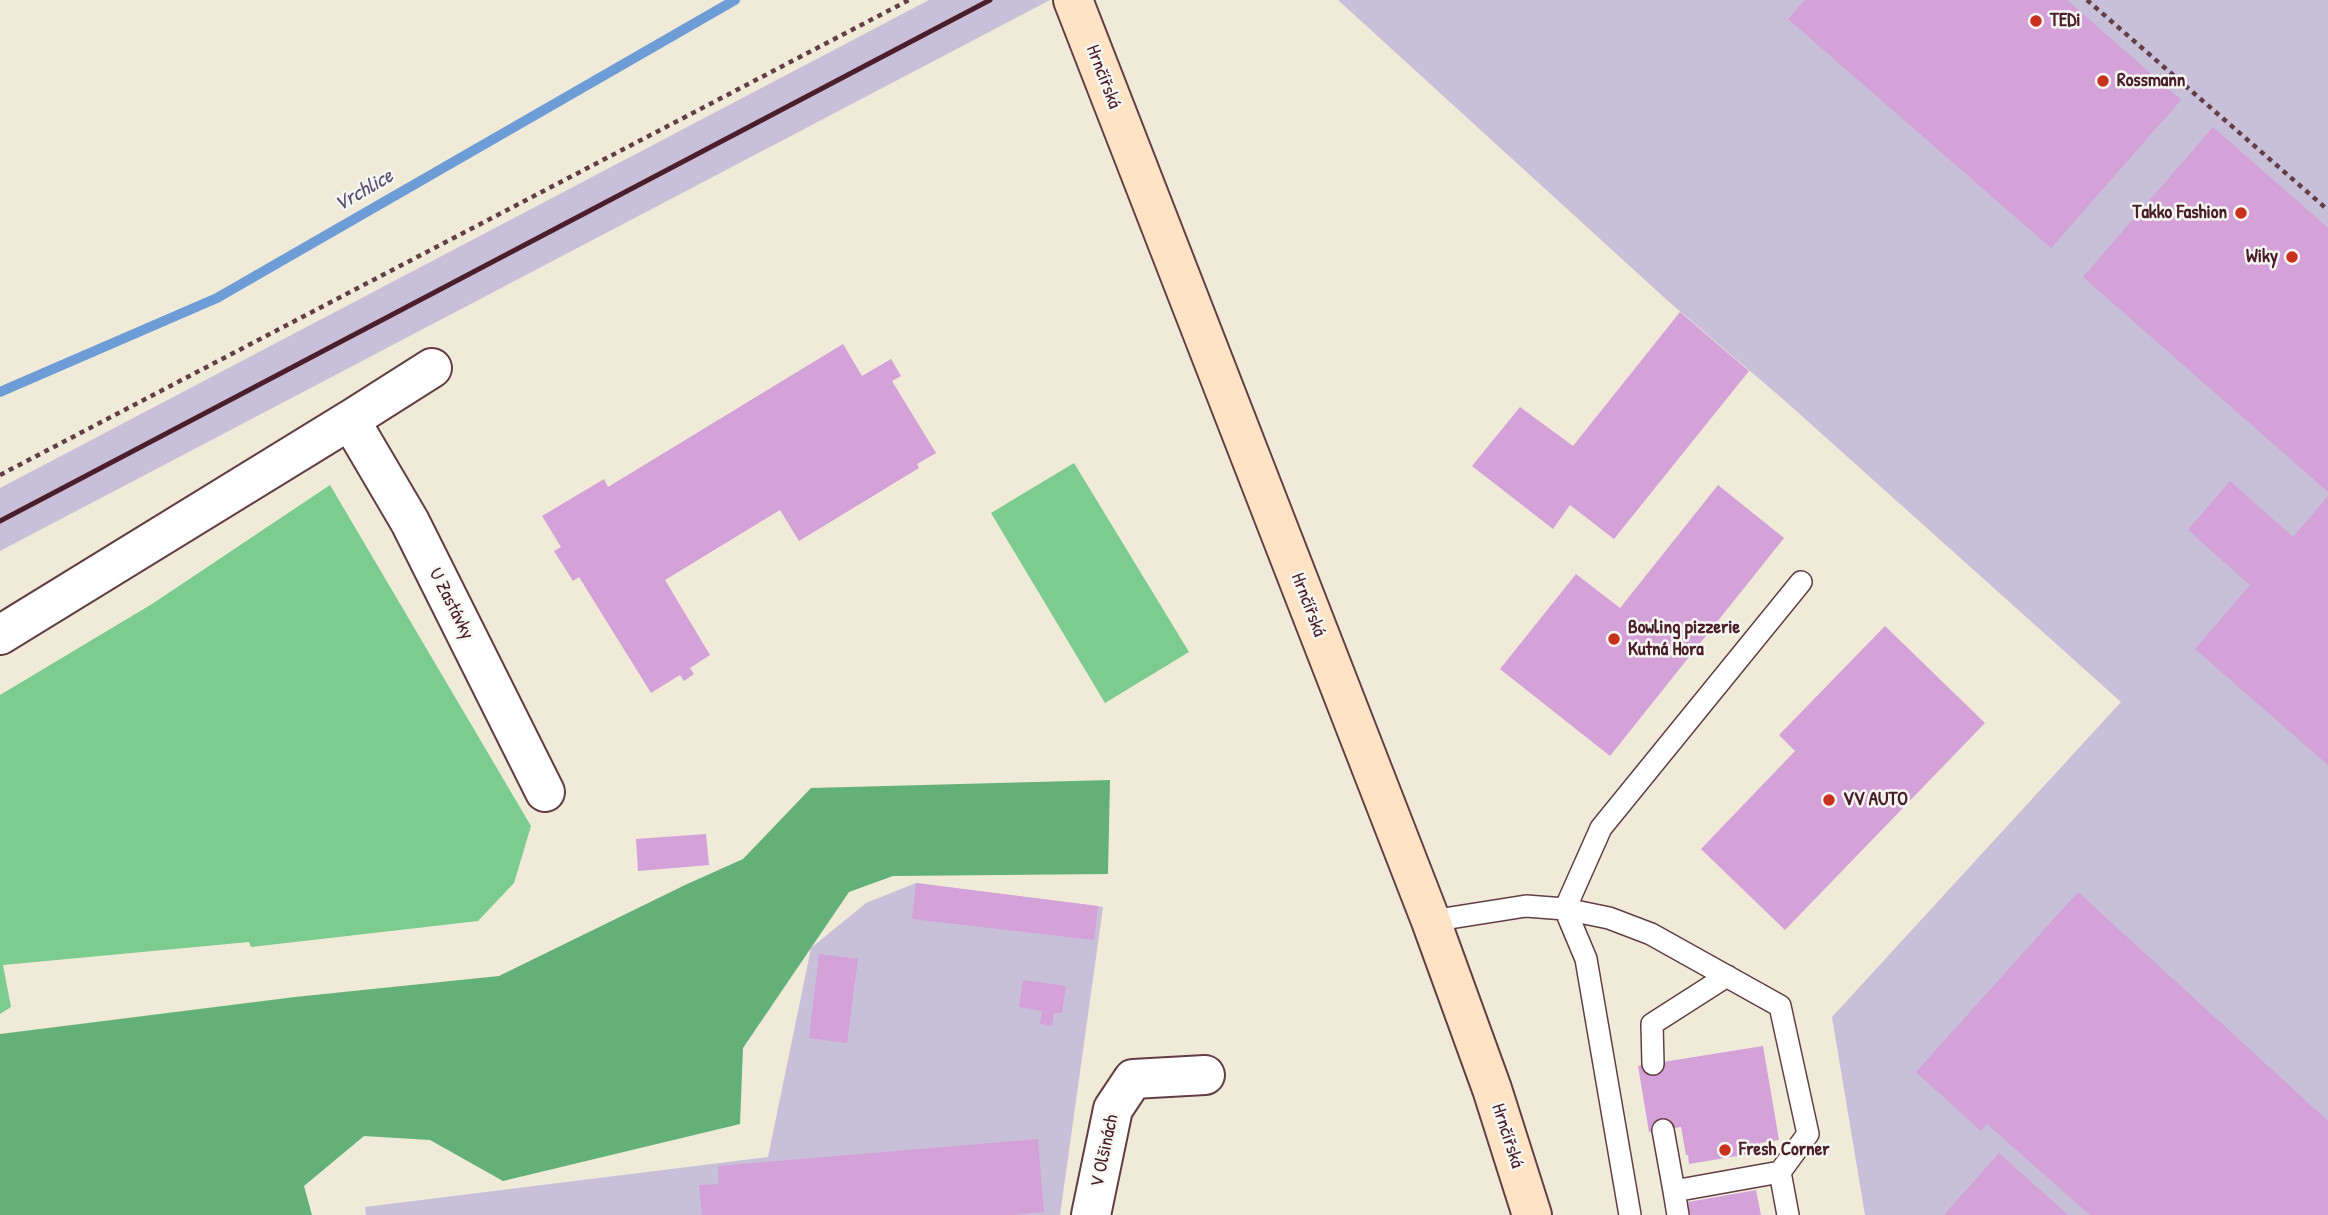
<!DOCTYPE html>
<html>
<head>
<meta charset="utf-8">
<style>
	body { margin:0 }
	canvas { display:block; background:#efebd8 }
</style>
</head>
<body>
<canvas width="2328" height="1215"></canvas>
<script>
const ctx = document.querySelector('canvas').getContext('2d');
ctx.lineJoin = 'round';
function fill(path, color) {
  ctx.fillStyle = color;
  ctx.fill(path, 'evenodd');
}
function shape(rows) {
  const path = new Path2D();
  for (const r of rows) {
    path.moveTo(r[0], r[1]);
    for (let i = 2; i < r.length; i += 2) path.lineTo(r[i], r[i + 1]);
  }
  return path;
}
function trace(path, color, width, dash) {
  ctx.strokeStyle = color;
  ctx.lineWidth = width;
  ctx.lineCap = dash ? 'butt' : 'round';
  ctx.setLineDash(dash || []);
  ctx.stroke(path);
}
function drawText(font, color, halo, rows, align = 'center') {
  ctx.font = font + ' "Patrick Hand",sans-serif';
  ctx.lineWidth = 5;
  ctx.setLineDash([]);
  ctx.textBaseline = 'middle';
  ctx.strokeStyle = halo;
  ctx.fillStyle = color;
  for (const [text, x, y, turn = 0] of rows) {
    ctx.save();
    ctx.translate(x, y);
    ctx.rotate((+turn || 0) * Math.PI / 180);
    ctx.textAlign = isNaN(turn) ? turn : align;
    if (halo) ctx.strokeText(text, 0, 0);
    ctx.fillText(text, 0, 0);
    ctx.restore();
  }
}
fill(shape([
	[929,0,1050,0,0,551,0,488],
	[1338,0,2328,0,2328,1215,1865,1215,1832,1017,2121,702,1784,400,1668,301],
	[916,883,1103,907,1060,1215,366,1215,365,1207,768,1157,811,948,866,903]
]), '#c8bfd8');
fill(shape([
	[1074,463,1189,652,1105,703,991,513],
	[330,485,531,826,514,883,478,921,251,947,249,942,3,965,11,1007,0,1014,0,695,152,604]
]), '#7bcc8e');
fill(shape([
	[1110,780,1108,874,893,876,849,892,743,1048,740,1124,503,1181,430,1140,364,1136,304,1186,312,1215,0,1215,0,1034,295,997,499,976,685,885,743,859,811,788]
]), '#64b079');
trace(shape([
	[0,392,217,298,735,0]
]), '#6d9cd6', 10);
fill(shape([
	[1805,0,2067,0,2181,100,2051,248,1788,19],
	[2213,127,2328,228,2328,492,2083,277],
	[1680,312,1749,371,1614,539,1570,505,1553,529,1472,466,1520,407,1573,446],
	[843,344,862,376,891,359,901,376,892,381,936,453,917,464,919,468,799,541,780,510,665,580,710,655,690,668,694,674,684,681,680,675,651,693,579,577,573,581,554,551,561,547,542,516,604,479,608,487],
	[2230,481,2293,537,2328,496,2328,765,2195,649,2250,585,2188,530],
	[1718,485,1784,538,1610,756,1500,669,1576,574,1620,608],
	[1885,626,1985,723,1785,930,1701,849,1795,751,1779,735],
	[706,834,709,865,638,871,636,839],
	[916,883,1098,906,1094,940,912,919],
	[2078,892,2328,1121,2328,1215,2090,1215,1987,1124,1981,1131,1916,1072],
	[819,954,858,959,847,1043,809,1038],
	[1023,980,1066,986,1062,1013,1054,1013,1052,1026,1040,1024,1042,1011,1019,1007],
	[1763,1046,1779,1140,1760,1143,1761,1152,1689,1164,1688,1155,1686,1155,1681,1127,1649,1132,1638,1066],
	[1038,1139,1044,1212,1012,1215,702,1215,699,1185,719,1184,718,1166],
	[1999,1153,2068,1215,1944,1215],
	[1756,1190,1761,1215,1690,1215,1688,1202]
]), '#d4a1d9');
const service = shape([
	[1431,921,1526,906,1565,909,1609,918,1651,934,1780,1006,1808,1134,1780,1172,1788,1215],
	[1653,1064,1652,1024,1727,976],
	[1663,1130,1674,1191,1780,1172],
	[1674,1191,1678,1215],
	[1630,1215,1586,959,1565,909,1601,828,1801,582]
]);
const minor = shape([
	[350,420,432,368],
	[0,635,350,420,410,522,545,792],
	[1091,1215,1113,1109,1133,1079,1205,1075]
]);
const secondary = shape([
	[1073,0,1431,921,1492,1089,1532,1215]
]);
trace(service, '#633e45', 24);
trace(minor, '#633e45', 42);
trace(secondary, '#633e45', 42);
trace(shape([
	[2087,0,2328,210],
	[0,475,909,0]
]), '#633e45', 4.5, [5, 5]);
trace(service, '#fff', 21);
trace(minor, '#fff', 38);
trace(secondary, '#fee4c5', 38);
trace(shape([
	[0,521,990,0]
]), '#4a1f2b', 5);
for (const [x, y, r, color] of [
	[2036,21,7,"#c8321e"],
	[2103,81,7,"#c8321e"],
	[2241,213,7,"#c8321e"],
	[2292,257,7,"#c8321e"],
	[1614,639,7,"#c8321e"],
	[1829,800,7,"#c8321e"],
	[1725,1150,7,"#c8321e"]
]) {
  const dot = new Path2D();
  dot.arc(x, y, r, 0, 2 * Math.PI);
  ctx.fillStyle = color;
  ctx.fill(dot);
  trace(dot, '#f6f6f2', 2.5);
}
drawText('bold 19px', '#4a1f2b', '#f6f6f2', [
	["TEDi",2050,21],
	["Rossmann",2117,81],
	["Takko Fashion",2227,213,"right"],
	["Wiky",2278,257,"right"],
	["Bowling pizzerie",1628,628],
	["Kutná Hora",1628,650],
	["VV AUTO",1843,800],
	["Fresh Corner",1739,1150]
], 'left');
drawText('19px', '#4a1f2b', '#f6f6f2', [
	["Hrnčířská",1103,77,69],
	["U Zastávky",451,604,63],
	["Hrnčířská",1308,605,69],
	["Hrnčířská",1507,1136,72],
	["V Olšinách",1105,1151,-78]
]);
drawText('italic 21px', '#58516f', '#f6f6f2', [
	["Vrchlice",364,191,-30]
]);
</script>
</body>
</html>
